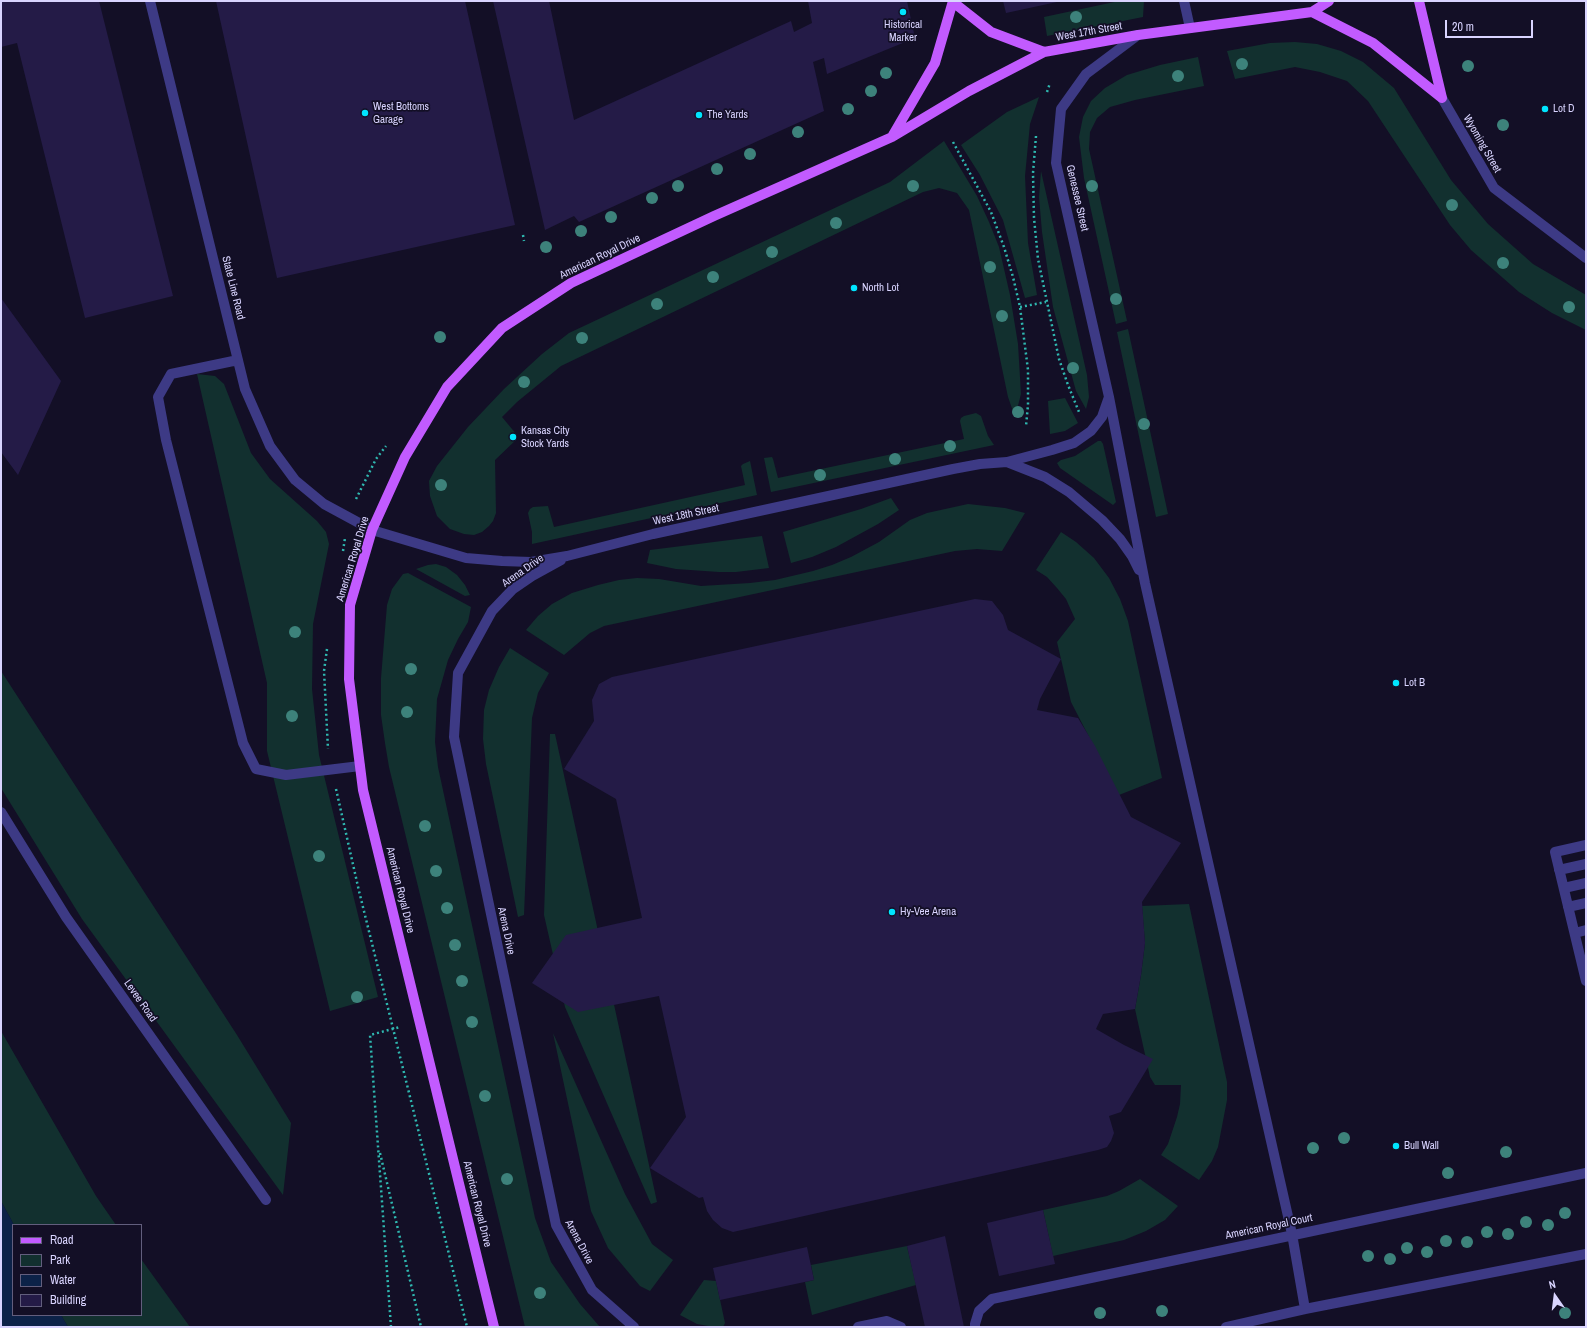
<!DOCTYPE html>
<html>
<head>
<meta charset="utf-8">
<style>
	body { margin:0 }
	#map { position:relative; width:1587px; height:1328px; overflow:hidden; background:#130f26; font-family:"Archivo Narrow",sans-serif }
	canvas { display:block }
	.frame { position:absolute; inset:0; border:2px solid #d9d4ff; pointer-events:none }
	.legend { position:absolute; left:12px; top:1224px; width:130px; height:92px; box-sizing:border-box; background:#130f26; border:1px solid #625e7d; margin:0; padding:5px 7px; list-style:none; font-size:12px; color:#d9d4ff }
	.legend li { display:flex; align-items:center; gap:8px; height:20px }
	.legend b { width:20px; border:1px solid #625e7d }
	.north { position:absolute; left:1535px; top:1276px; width:40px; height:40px; -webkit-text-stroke:3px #130f26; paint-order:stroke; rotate:346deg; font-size:11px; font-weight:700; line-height:16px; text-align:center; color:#d9d4ff }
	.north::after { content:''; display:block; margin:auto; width:14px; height:18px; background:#d9d4ff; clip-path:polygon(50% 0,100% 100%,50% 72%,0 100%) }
	.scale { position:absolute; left:1445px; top:20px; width:88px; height:18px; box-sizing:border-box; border:2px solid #d9d4ff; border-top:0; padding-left:5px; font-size:12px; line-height:14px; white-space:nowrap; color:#d9d4ff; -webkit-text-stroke:3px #130f26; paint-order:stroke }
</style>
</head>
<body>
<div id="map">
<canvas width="1587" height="1328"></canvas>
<div class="frame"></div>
<ul class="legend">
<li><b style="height:5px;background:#c25bff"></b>Road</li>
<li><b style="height:11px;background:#12302f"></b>Park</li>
<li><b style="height:11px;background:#0c2248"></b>Water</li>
<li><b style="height:11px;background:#241b47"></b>Building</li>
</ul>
<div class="north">N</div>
<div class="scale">20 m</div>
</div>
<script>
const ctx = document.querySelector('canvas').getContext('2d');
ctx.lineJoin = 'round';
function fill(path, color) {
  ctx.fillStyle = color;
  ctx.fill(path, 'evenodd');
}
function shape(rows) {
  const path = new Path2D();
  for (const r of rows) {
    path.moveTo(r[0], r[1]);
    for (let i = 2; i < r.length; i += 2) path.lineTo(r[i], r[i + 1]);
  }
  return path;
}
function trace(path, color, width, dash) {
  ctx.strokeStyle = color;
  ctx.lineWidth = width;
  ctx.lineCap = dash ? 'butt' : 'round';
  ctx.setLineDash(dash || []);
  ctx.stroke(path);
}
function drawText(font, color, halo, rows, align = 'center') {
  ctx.font = font + ' "Archivo Narrow",sans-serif';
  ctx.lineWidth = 3.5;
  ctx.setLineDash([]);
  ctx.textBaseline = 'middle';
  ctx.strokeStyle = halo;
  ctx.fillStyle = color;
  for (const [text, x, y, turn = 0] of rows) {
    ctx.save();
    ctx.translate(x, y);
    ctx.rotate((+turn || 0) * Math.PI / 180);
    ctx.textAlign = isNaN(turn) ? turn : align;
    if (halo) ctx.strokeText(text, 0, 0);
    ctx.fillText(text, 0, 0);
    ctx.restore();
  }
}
fill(shape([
	[1119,1,1144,1,1143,17,1047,36,1044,17],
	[1295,42,1317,44,1341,51,1363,62,1394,88,1451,180,1488,224,1533,264,1586,295,1586,330,1552,313,1519,292,1471,250,1450,225,1368,101,1347,81,1320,72,1295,67,1235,79,1227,51,1270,43],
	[1198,57,1204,86,1135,100,1110,107,1097,118,1090,132,1089,149,1127,321,1116,324,1084,178,1079,137,1083,117,1091,101,1105,88,1127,75,1160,65],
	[1039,97,1030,124,1025,176,1028,243,1037,295,1025,298,1003,220,980,175,961,145,1007,112],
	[944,141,977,196,989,222,999,247,1010,295,1018,344,1021,394,1015,417,1008,397,969,210,957,193,939,188,923,192,561,366,517,402,502,417,517,435,517,439,495,460,496,513,493,521,489,526,482,532,474,535,464,534,450,529,437,516,430,496,429,481,437,466,468,427,504,389,542,354,569,333,890,182],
	[1041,171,1087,375,1089,397,1086,409,1076,391,1053,307,1042,232,1039,197],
	[1128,329,1168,514,1156,517,1117,332],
	[197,374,215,376,224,384,251,453,270,479,317,521,326,532,329,544,313,624,312,689,319,755,378,997,330,1011,267,751,267,683],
	[1065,398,1078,423,1065,431,1050,434,1048,401],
	[976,413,981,416,988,436,994,445,771,492,764,458,772,457,773,459,778,478,964,439,960,421,961,418,964,416],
	[1098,441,1101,441,1103,444,1116,502,1113,505,1060,468,1057,463,1061,460,1075,456],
	[750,461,757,495,532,544,532,532,528,513,530,509,533,507,548,506,554,527,745,485,741,466,743,464],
	[891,498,899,510,878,524,836,547,812,557,791,563,783,532,861,509],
	[968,504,1005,508,1025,513,1002,551,977,549,955,551,604,626,590,633,564,655,526,630,538,616,552,604,572,593,598,585,619,580,637,578,659,579,701,586,750,583,775,580,813,571,832,565,851,557,879,542,910,520,927,513],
	[1061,532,1076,542,1094,558,1109,578,1120,599,1128,621,1162,778,1119,795,1071,702,1057,642,1075,619,1066,599,1057,588,1047,577,1036,570],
	[762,536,769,568,736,572,719,572,676,569,647,563,650,550],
	[436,564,446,567,457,575,465,585,470,595,465,596,416,569,428,565],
	[408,573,471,607,468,622,458,639,448,660,437,699,435,742,438,767,535,1218,551,1262,580,1304,600,1327,525,1327,389,767,385,743,381,715,381,678,387,605,392,589,403,574],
	[510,648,549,673,538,693,532,718,524,915,518,917,486,764,483,739,484,710,489,690,499,667],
	[1,671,237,1035,291,1123,283,1195,82,919,1,788],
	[550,734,555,734,649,1165,657,1202,651,1204,565,1007,544,915],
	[1189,904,1227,1082,1227,1100,1218,1147,1212,1161,1199,1180,1161,1155,1168,1144,1177,1117,1180,1104,1181,1085,1155,1085,1150,1077,1135,1009,1141,975,1145,943,1142,906],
	[1,1031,96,1196,116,1225,14,1225,1,1201],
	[553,1033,625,1194,652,1244,673,1260,650,1291,640,1286,608,1248,591,1211],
	[1140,1179,1178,1206,1165,1220,1146,1231,1124,1240,1053,1256,1043,1210,1107,1196,1119,1191],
	[907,1246,916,1285,812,1315,805,1282,814,1280,811,1265],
	[141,1259,190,1327,68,1327,61,1315,141,1315],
	[704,1280,716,1281,725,1323,723,1327,714,1327,697,1324,680,1315]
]), '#12302f');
fill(shape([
	[1,1201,14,1225,13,1315,61,1315,68,1327,1,1327]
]), '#0c2248');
fill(shape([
	[1,1,99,1,173,296,85,318,17,43,1,47],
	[216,1,465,1,515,225,277,278],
	[493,1,549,1,574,120,791,21,794,32,812,23,808,1,907,1,915,38,827,74,824,58,813,62,824,111,579,222,574,216,545,230],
	[1003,1,1057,1,1057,2,1006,13],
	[1,298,61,381,18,475,1,452],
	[975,599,992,601,1003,615,1008,630,1061,659,1040,699,1037,710,1078,718,1095,746,1131,817,1181,843,1142,902,1145,943,1141,975,1135,1009,1103,1014,1096,1029,1124,1045,1153,1059,1121,1112,1109,1116,1114,1133,1111,1141,1107,1147,1098,1150,733,1232,722,1228,713,1220,707,1211,703,1197,699,1198,650,1168,686,1117,659,996,578,1012,532,983,566,935,642,918,616,799,564,769,594,721,592,700,599,684,612,677],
	[1043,1210,1055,1264,999,1276,987,1223],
	[945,1236,964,1327,925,1327,907,1246],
	[807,1247,814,1280,720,1300,713,1268]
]), '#241b47');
trace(shape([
	[1047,92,1050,83],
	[1036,136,1033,173,1034,218,1038,259,1059,359,1068,385,1079,412],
	[953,142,991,212,1004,247,1013,277,1020,307,1028,370,1028,405,1026,426],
	[523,235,524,241],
	[1020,307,1046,302],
	[356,499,376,459,386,446],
	[343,551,345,538],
	[327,649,324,671,328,749],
	[336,789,359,891,467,1327],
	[380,1153,421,1327],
	[391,1327,370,1035,400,1027]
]), '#2fb8b0', 2.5, [2, 3]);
trace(shape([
	[150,1,245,389,270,446,295,480,324,504,372,530,466,558,502,561,531,562,567,556,653,534,953,469,980,464,1007,462,1052,450,1074,443,1091,431,1102,417,1109,397],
	[1184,1,1190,28],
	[1138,35,1086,74,1061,109,1056,163,1109,397,1145,583,1292,1234,1305,1309],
	[1442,98,1494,188,1586,258],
	[238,360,171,374,158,397,166,440,243,743,256,769,286,775,360,766],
	[1007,462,1045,477,1069,492,1102,520,1120,539,1132,556,1139,570],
	[561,560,532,576,513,589,492,611,458,673,454,737,556,1225,592,1290,634,1327],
	[1,812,66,917,266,1200],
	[1586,845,1555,852,1586,981],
	[1559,870,1586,864],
	[1564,888,1586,883],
	[1568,907,1586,903],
	[1575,933,1586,930],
	[858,1327,887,1321,901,1327],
	[975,1327,975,1324,979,1311,992,1299,1586,1173],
	[1226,1327,1305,1309,1586,1254]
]), '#3d3a85', 10);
trace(shape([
	[1419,1,1442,98],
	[953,2,991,32,1044,52],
	[1312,12,1373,43,1442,98],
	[893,135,935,63,953,1],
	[494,1327,363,790,349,679,350,605,372,530,405,457,447,387,502,328,571,283,714,216,892,137,969,91,1044,52,1138,35,1312,12,1329,1]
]), '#c25bff', 10);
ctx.fillStyle = '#3d827b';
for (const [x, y] of [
	[1076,17],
	[1242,64],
	[1468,66],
	[886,73],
	[1178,76],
	[871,91],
	[848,109],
	[1503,125],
	[798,132],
	[750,154],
	[717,169],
	[678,186],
	[913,186],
	[1092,186],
	[652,198],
	[1452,205],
	[611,217],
	[836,223],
	[581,231],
	[546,247],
	[772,252],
	[1503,263],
	[990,267],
	[713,277],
	[1116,299],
	[657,304],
	[1569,307],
	[1002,316],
	[440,337],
	[582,338],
	[1073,368],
	[524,382],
	[1018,412],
	[1144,424],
	[950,446],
	[895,459],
	[820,475],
	[441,485],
	[295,632],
	[411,669],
	[407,712],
	[292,716],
	[425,826],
	[319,856],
	[436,871],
	[447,908],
	[455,945],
	[462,981],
	[357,997],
	[472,1022],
	[485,1096],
	[1344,1138],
	[1313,1148],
	[1506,1152],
	[1448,1173],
	[507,1179],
	[1565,1213],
	[1526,1222],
	[1548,1225],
	[1487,1232],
	[1508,1234],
	[1446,1241],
	[1467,1242],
	[1407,1248],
	[1427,1252],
	[1368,1256],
	[1390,1259],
	[540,1293],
	[1162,1311],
	[1100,1313],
	[1565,1313]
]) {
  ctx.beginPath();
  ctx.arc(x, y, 6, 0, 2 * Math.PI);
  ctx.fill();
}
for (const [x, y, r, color] of [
	[903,12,4,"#00e5ff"],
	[1545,109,4,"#00e5ff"],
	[365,113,4,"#00e5ff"],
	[699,115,4,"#00e5ff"],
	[854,288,4,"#00e5ff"],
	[513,437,4,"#00e5ff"],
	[1396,683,4,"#00e5ff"],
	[892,912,4,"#00e5ff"],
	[1396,1146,4,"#00e5ff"]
]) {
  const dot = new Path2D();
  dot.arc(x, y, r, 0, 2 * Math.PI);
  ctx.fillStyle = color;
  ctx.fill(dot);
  trace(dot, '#130f26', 1.5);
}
drawText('11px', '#d9d4ff', '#130f26', [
	["Historical",903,25,"center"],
	["Marker",903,38,"center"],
	["West Bottoms",373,107],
	["Garage",373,120],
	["Lot D",1553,109],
	["The Yards",707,115],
	["North Lot",862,288],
	["Kansas City",521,431],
	["Stock Yards",521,444],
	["Lot B",1404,683],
	["Hy-Vee Arena",900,912],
	["Bull Wall",1404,1146]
], 'left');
drawText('11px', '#d9d4ff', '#130f26', [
	["West 17th Street",1089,32,-10],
	["Wyoming Street",1482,144,60],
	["Genessee Street",1077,198,77],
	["American Royal Drive",600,257,-26],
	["State Line Road",233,288,76],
	["West 18th Street",686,515,-12],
	["American Royal Drive",353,559,-73],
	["Arena Drive",523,571,-35],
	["American Royal Drive",400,890,76],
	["Arena Drive",506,931,78],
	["Levee Road",140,1001,55],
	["American Royal Drive",477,1204,76],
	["American Royal Court",1269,1227,-12],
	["Arena Drive",579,1242,62]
]);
</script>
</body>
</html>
